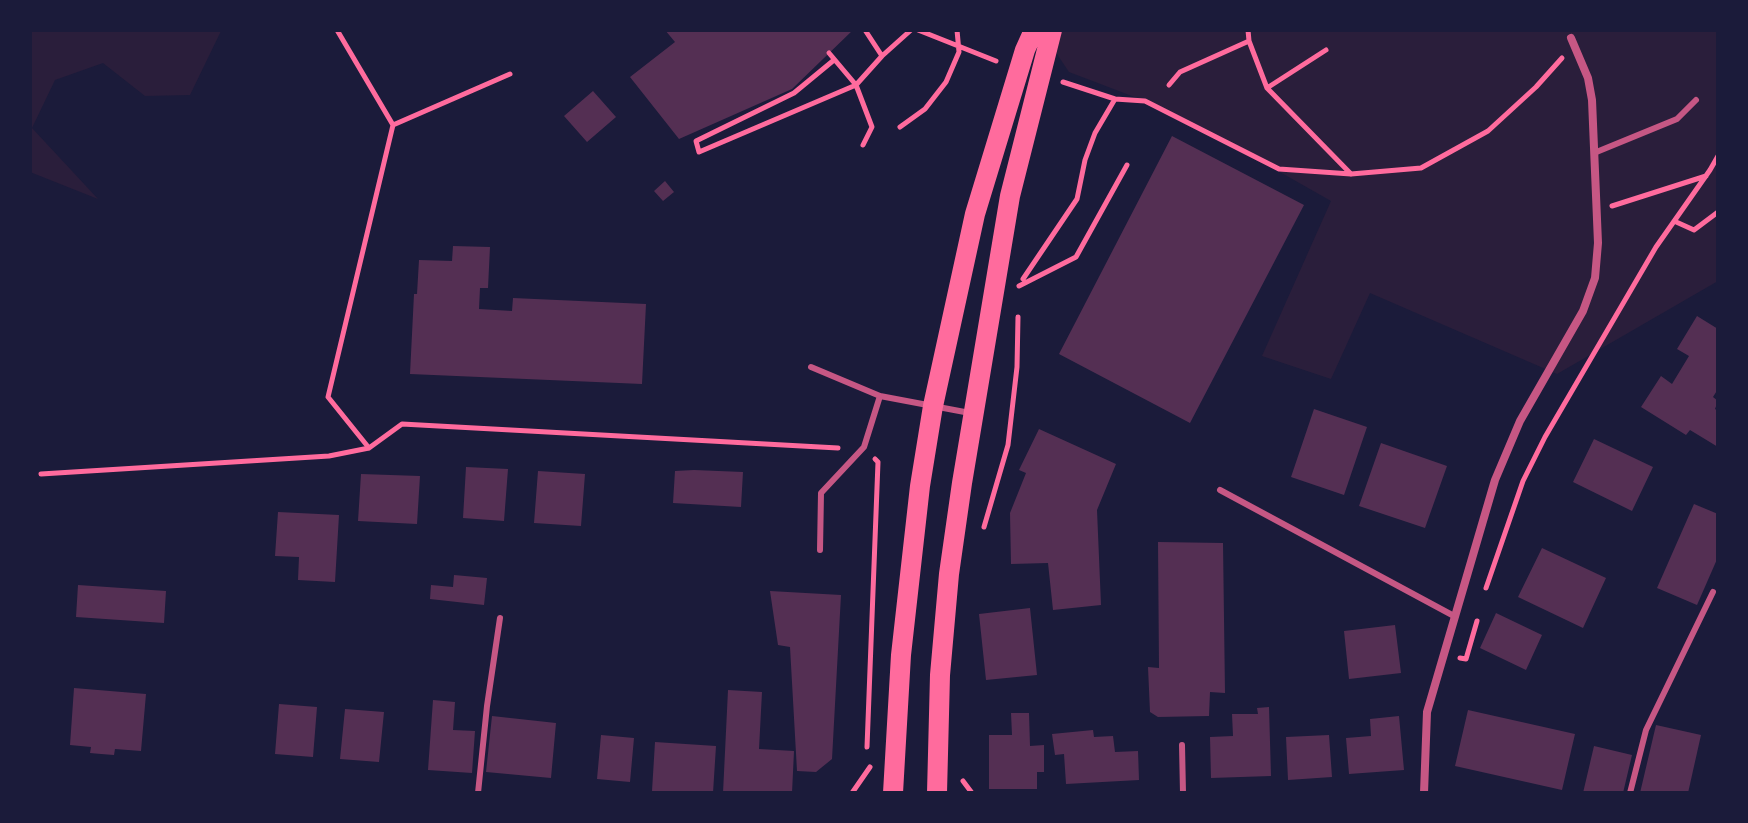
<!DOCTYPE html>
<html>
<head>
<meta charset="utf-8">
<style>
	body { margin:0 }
	#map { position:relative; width:1748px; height:823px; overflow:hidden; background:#1b1b3a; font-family:Barlow,sans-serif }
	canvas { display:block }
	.frame { position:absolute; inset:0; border:32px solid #1b1b3a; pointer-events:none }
</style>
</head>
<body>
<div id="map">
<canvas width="1748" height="823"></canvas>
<div class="frame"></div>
</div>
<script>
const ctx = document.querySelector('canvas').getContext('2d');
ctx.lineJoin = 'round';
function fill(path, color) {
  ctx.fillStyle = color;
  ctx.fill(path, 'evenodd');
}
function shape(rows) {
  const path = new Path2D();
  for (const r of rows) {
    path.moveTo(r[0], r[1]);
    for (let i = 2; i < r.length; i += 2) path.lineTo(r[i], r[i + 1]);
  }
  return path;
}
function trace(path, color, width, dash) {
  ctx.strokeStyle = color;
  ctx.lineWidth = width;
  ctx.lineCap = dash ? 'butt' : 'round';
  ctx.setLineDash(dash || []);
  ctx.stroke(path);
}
fill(shape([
	[30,30,224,30,221,31,190,95,145,96,103,63,55,80,32,128,98,199,30,172],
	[1041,30,1718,30,1718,281,1557,374,1370,293,1331,379,1262,356,1331,201,1220,138,1145,101,1069,72]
]), '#2a1e3b');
fill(shape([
	[665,30,853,30,792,89,679,139,630,77,675,42],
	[593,91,616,117,587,142,564,116],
	[1172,136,1304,205,1190,423,1059,354],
	[665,181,674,192,663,201,654,191],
	[453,246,490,247,488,288,480,288,479,309,512,311,513,298,646,304,642,384,410,374,414,294,417,294,419,260,452,261],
	[1697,316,1718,329,1718,389,1713,397,1718,401,1715,409,1718,411,1718,447,1690,430,1686,435,1641,407,1661,376,1672,384,1689,356,1677,349],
	[1314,409,1367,427,1344,495,1291,477],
	[1039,429,1116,464,1097,510,1101,605,1053,610,1048,563,1011,564,1010,513,1026,473,1019,470],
	[1594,439,1653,467,1632,511,1573,482],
	[1381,443,1447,466,1425,528,1359,506],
	[466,467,508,469,504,521,463,518],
	[694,470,743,472,741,507,673,503,675,471],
	[538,471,585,474,581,526,534,523],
	[361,474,420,476,417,524,358,521],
	[1694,504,1718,514,1718,557,1697,605,1657,588],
	[278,512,339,515,335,582,298,580,299,557,275,556],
	[1158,542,1223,543,1225,693,1210,692,1209,716,1158,717,1150,712,1148,667,1159,668],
	[1542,548,1606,578,1583,628,1518,597],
	[454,575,487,578,484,605,430,599,431,585,453,587],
	[78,585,166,591,164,623,76,617],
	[770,591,841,595,832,759,816,772,797,771,790,647,778,645],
	[1030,608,1037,675,986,680,979,614],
	[1496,613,1542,635,1526,670,1480,648],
	[1395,625,1401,673,1349,679,1344,631],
	[74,688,146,694,141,751,115,749,114,755,101,754,90,753,91,747,70,745],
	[728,690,762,692,759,749,794,751,792,793,723,793],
	[433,700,455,702,453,730,475,731,472,773,428,770],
	[279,704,317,707,313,757,275,754],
	[1269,707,1271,776,1211,778,1210,737,1233,736,1232,714,1258,714,1257,708],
	[345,709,384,712,379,762,340,759],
	[1468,710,1575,734,1562,790,1455,766],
	[1011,713,1029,713,1030,746,1044,745,1044,772,1037,772,1037,789,989,789,989,735,1012,735],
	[492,716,556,723,551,778,486,772],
	[1399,716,1404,770,1349,774,1346,738,1371,736,1370,719],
	[1656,725,1701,735,1688,793,1640,793],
	[1093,730,1094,737,1113,736,1115,752,1138,751,1139,780,1066,784,1064,754,1055,755,1052,734],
	[601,735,634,738,630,782,597,779],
	[1329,735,1332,777,1288,780,1286,737],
	[655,742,716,746,713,793,652,791],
	[1594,746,1632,755,1623,793,1583,793]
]), '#542f53');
trace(shape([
	[337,30,393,125,328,397,369,448],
	[918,30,996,61],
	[1249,41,1267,88,1351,174],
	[829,53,856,85,872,127,863,145],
	[882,56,911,30],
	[834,60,794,93,696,141,699,152,856,85,882,56,865,30],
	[1063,82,1115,99,1145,101,1279,169,1351,174,1421,168,1488,131,1536,87,1562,58],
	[1169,85,1180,72,1249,41,1248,30],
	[1267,88,1326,50],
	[393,125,510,74],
	[900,127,925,109,946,82,959,52,957,30],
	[1612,206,1706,176],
	[1674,221,1694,230,1718,212],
	[1023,279,1077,199,1085,160,1095,133,1115,99],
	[1019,286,1076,257,1127,165],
	[41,474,329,456,369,448,402,424,838,448],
	[984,527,1008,445,1017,367,1018,317],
	[1486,588,1523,481,1545,437,1656,247,1710,170,1718,156],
	[1460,658,1466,659,1477,621],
	[867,747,878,462,875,459],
	[963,781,972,793],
	[852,793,870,767]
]), '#ff6b9d', 5);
trace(shape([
	[1594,153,1677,119,1696,100],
	[811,367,880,396,970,413],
	[1220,490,1454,616],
	[820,550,821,493,864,447,880,396],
	[1182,745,1183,793],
	[478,793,487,706,500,618],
	[1630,793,1646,730,1713,592]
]), '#c65784', 6);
trace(shape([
	[1424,793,1427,712,1495,480,1520,421,1583,311,1595,278,1598,243,1592,100,1588,78,1571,38]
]), '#c65784', 8);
trace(shape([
	[893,793,901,655,920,486,933,406,975,214,1025,50,1034,30],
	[937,793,940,675,949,574,962,483,1010,196,1052,30]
]), '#ff6b9d', 20);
</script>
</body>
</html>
